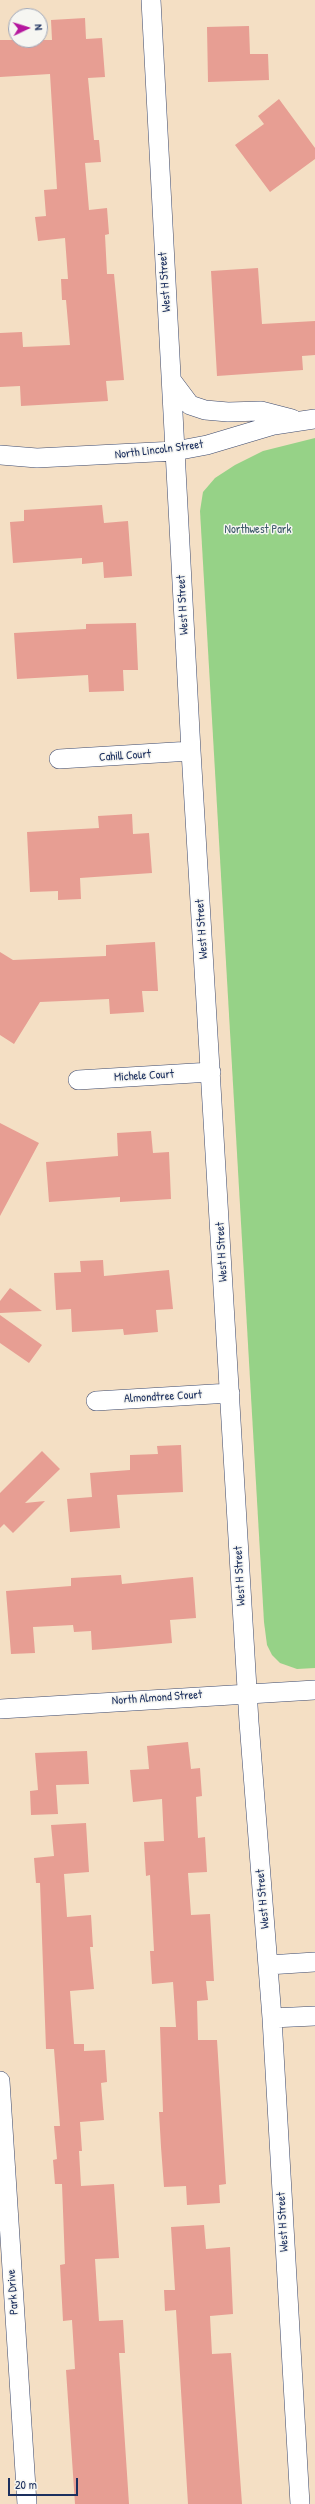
<!DOCTYPE html>
<html>
<head>
<meta charset="utf-8">
<style>
	body { margin:0 }
	#map { position:relative; width:315px; height:2504px; overflow:hidden; background:#f4dfc4; font-family:"Patrick Hand",sans-serif }
	canvas { display:block }
	.north { position:absolute; left:8px; top:8px; width:40px; height:40px; box-sizing:border-box; background:#f6f6f2; border:1px solid #9ea6b7; border-radius:50%; rotate:86deg; font-size:11px; font-weight:700; line-height:16px; text-align:center; color:#1b2f5e }
	.north::after { content:''; display:block; margin:auto; width:14px; height:18px; background:#b5179e; clip-path:polygon(50% 0,100% 100%,50% 72%,0 100%) }
	.scale { position:absolute; left:8px; top:2478px; width:70px; height:18px; box-sizing:border-box; border:2px solid #1b2f5e; border-top:0; padding-left:5px; font-size:12px; line-height:14px; white-space:nowrap; color:#1b2f5e; -webkit-text-stroke:3px #f6f6f2; paint-order:stroke }
</style>
</head>
<body>
<div id="map">
<canvas width="315" height="2504"></canvas>
<div class="north">N</div>
<div class="scale">20 m</div>
</div>
<script>
const ctx = document.querySelector('canvas').getContext('2d');
ctx.lineJoin = 'round';
function fill(path, color) {
  ctx.fillStyle = color;
  ctx.fill(path, 'evenodd');
}
function shape(rows) {
  const path = new Path2D();
  for (const r of rows) {
    path.moveTo(r[0], r[1]);
    for (let i = 2; i < r.length; i += 2) path.lineTo(r[i], r[i + 1]);
  }
  return path;
}
function trace(path, color, width, dash) {
  ctx.strokeStyle = color;
  ctx.lineWidth = width;
  ctx.lineCap = dash ? 'butt' : 'round';
  ctx.setLineDash(dash || []);
  ctx.stroke(path);
}
function drawText(font, color, halo, rows, align = 'center') {
  ctx.font = font + ' "Patrick Hand",sans-serif';
  ctx.lineWidth = 3;
  ctx.setLineDash([]);
  ctx.textBaseline = 'middle';
  ctx.strokeStyle = halo;
  ctx.fillStyle = color;
  for (const [text, x, y, turn = 0] of rows) {
    ctx.save();
    ctx.translate(x, y);
    ctx.rotate((+turn || 0) * Math.PI / 180);
    ctx.textAlign = isNaN(turn) ? turn : align;
    if (halo) ctx.strokeText(text, 0, 0);
    ctx.fillText(text, 0, 0);
    ctx.restore();
  }
}
fill(shape([
	[315,438,315,1668,297,1669,280,1663,272,1655,267,1645,264,1622,200,511,203,492,215,478,235,465,263,451]
]), '#96d287');
fill(shape([
	[85,18,86,39,102,38,105,77,88,78,94,140,99,140,101,162,85,163,89,210,107,208,109,234,105,235,107,274,114,274,124,380,106,381,108,401,21,406,20,386,0,387,0,333,22,332,23,347,70,345,66,300,62,300,61,279,68,279,65,238,38,241,35,217,46,216,44,190,57,189,50,74,0,77,0,40,52,40,51,20],
	[249,26,250,54,268,54,269,80,208,82,207,27],
	[279,99,315,148,315,159,270,192,235,145,264,124,258,116],
	[258,268,262,324,315,321,315,355,302,356,303,370,217,376,211,271],
	[102,505,104,523,128,521,132,576,104,578,103,562,82,564,82,558,13,563,10,522,24,521,24,510],
	[136,623,138,670,123,670,124,691,89,692,88,675,17,679,14,633,86,629,86,624],
	[132,814,133,834,149,833,152,873,80,878,81,899,58,900,58,891,30,892,27,832,99,828,98,816],
	[155,942,158,991,142,991,144,1012,110,1014,109,999,40,1002,14,1044,0,1035,0,952,13,960,106,956,106,945],
	[0,1123,39,1143,0,1216],
	[151,1131,153,1153,169,1152,171,1199,120,1202,120,1197,49,1202,46,1162,118,1156,117,1133],
	[103,1260,104,1276,169,1270,173,1309,156,1310,158,1332,124,1335,123,1329,72,1332,71,1309,56,1310,54,1273,81,1272,80,1261],
	[10,1288,42,1311,0,1313,0,1301],
	[0,1315,42,1345,29,1363,0,1343],
	[181,1445,183,1492,117,1495,120,1528,70,1532,67,1499,92,1497,90,1473,130,1470,130,1455,158,1454,157,1446],
	[42,1451,60,1469,25,1503,45,1501,13,1533,4,1524,0,1528,0,1493],
	[121,1575,122,1584,193,1577,196,1618,170,1620,172,1643,117,1648,92,1650,91,1631,74,1632,73,1625,33,1627,35,1653,11,1654,6,1591,71,1586,71,1578],
	[188,1742,191,1769,200,1768,202,1796,196,1797,198,1838,205,1837,207,1872,188,1873,191,1915,210,1914,214,1981,206,1981,208,2000,197,2001,198,2040,217,2040,226,2184,219,2185,220,2203,187,2205,186,2186,164,2187,161,2147,159,2112,163,2112,160,2027,176,2027,173,1982,152,1984,150,1951,154,1951,150,1875,146,1876,144,1842,164,1841,162,1799,133,1802,130,1770,149,1769,147,1746],
	[87,1751,89,1784,56,1785,58,1814,31,1815,30,1791,38,1790,35,1753],
	[86,1823,89,1872,64,1874,67,1917,91,1915,93,1947,90,1947,94,1989,70,1991,74,2044,84,2044,84,2051,105,2050,107,2082,101,2083,104,2120,80,2122,82,2151,79,2151,81,2186,114,2184,119,2258,95,2259,99,2321,123,2320,125,2353,119,2353,129,2504,75,2504,66,2370,75,2369,72,2320,63,2321,60,2265,65,2264,62,2184,55,2184,53,2160,57,2159,54,2126,60,2126,54,2049,46,2049,40,1883,36,1883,34,1858,54,1856,51,1825],
	[204,2225,206,2249,230,2247,233,2314,210,2316,212,2354,231,2353,242,2504,188,2504,176,2310,165,2311,164,2290,175,2290,171,2227]
]), '#e79e93');
const street = shape([
	[151,0,191,751,249,1722,272,2018,300,2504],
	[172,381,190,405,205,410,228,412,261,411,292,419],
	[0,455,37,458,175,451,207,445,274,425,315,419],
	[59,759,191,751],
	[78,1080,211,1072],
	[96,1401,230,1393],
	[0,1709,315,1690],
	[268,1965,315,1962],
	[272,2018,315,2016],
	[0,2081,27,2504]
]);
trace(street, '#3c496d', 20);
trace(street, '#fff', 19);
drawText('12px', '#1b2f5e', '#f6f6f2', [
	["West H Street",165,282,-94],
	["North Lincoln Street",159,450,-7],
	["West H Street",183,605,-93],
	["Cahill Court",125,756,-4],
	["West H Street",202,929,-94],
	["Michele Court",144,1076,-3],
	["West H Street",222,1252,-93],
	["Almondtree Court",163,1397,-3],
	["West H Street",240,1576,-93],
	["North Almond Street",157,1698,-4],
	["West H Street",263,1899,-95],
	["West H Street",283,2222,-93],
	["Park Drive",13,2292,-94]
]);
drawText('12px', '#3a5868', '#f6f6f2', [
	["Northwest Park",258,530]
]);
</script>
</body>
</html>
